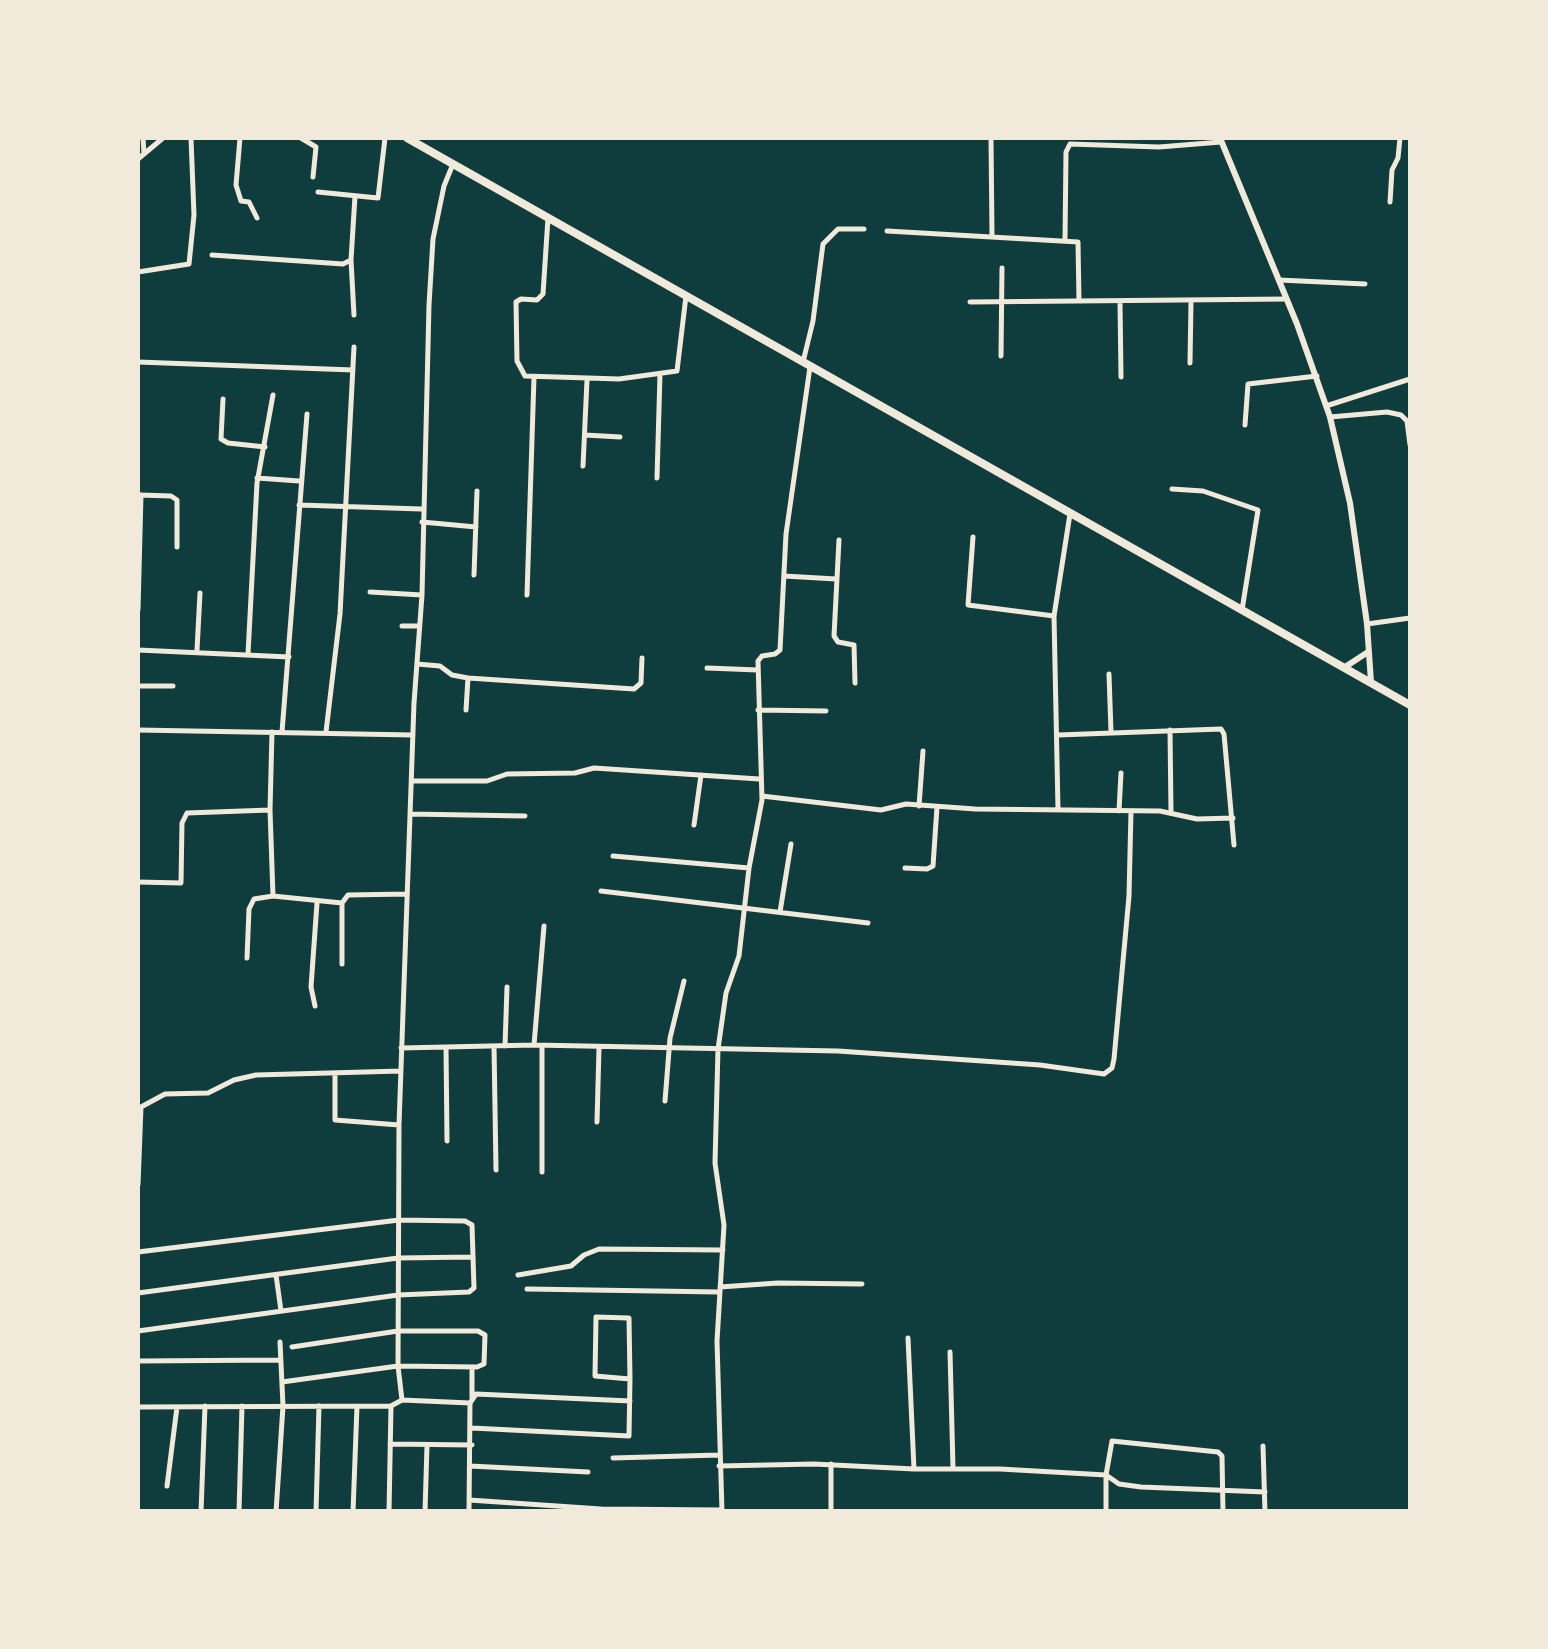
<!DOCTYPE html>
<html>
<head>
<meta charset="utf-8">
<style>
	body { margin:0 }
	#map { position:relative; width:1548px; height:1649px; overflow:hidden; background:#0f3d3e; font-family:Helvetica,sans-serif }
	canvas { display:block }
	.frame { position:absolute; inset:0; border:140px solid #f1e9da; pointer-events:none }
</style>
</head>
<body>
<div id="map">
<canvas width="1548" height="1649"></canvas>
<div class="frame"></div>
</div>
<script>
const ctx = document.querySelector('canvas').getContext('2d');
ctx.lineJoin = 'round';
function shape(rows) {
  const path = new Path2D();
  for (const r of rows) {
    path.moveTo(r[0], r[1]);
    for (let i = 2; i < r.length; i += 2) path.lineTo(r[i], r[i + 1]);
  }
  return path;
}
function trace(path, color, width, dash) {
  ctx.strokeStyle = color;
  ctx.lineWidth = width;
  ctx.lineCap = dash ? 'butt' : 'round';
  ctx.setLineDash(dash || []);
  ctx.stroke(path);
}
trace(shape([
	[143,138,144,154],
	[240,138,236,185,241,201,249,202,257,218],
	[301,138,316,147,313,177],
	[991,138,992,235],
	[138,159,163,138],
	[318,192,378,198,385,138],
	[1390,202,1392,170,1398,158,1400,138],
	[548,218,543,294,537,300,521,299,516,302,517,361,525,376,619,379,677,371,686,296],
	[887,231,1078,242,1079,301],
	[1065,240,1066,152,1070,144,1159,147,1221,142],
	[212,255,343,264,351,260],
	[138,272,189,264,194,215,191,138],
	[1279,280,1365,284],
	[970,302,1287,299],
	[1120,302,1121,377],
	[354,315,351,260,355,196],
	[1001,356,1002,268],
	[138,362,353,370],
	[803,362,813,321,823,244,838,229,864,229],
	[1190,363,1191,302],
	[223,399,221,439,228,443,265,447],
	[1326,406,1410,379],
	[1330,417,1387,412,1401,415,1407,421,1410,445],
	[1245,425,1248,384,1317,376],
	[585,435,620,437],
	[583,466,587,380],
	[257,478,299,481],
	[657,478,660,374],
	[1172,489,1203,491,1258,510,1242,610],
	[139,495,171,496,177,500,177,547],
	[299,505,421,509],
	[422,522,476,527],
	[973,537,968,605,1054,616],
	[839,540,834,636,838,642,854,645,855,683],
	[474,575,477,491],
	[784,576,836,579],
	[370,592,422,595],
	[527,595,534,377],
	[138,610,141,495],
	[1367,624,1410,618],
	[402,626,419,626],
	[138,650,289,657],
	[197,650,200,593],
	[248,654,257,483,273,395],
	[417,664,440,666,452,675,468,678,634,689,641,683,642,658],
	[707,668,758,670],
	[1109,674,1111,732],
	[138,686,173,686],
	[466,710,468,678],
	[758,710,826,711],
	[138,730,413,735],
	[1170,730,1171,812],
	[282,732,307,414],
	[326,732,340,614,354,347],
	[1058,735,1221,729,1224,734,1234,845],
	[413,781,487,781,507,774,575,773,594,768,759,779],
	[762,796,881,810,906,804,975,809,1160,811,1197,819,1233,818],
	[919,806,923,751],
	[1058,809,1054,616,1070,514],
	[270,810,272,732],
	[1119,811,1121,773],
	[410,814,525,816],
	[694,825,701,775],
	[613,856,749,868],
	[905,868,927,869,933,866,937,807],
	[138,882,181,883,182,823,187,813,270,810,273,896],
	[601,891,868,923],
	[342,903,342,964],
	[780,912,791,844],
	[247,958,249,909,254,899,273,896,342,903,348,895,407,894],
	[315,1006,311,987,317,903],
	[534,1045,544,926],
	[494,1046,496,1170],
	[505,1046,507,987],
	[446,1047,447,1141],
	[401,1048,534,1045,838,1051,1040,1065,1104,1074,1112,1068,1114,1059,1129,896,1131,811],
	[335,1074,335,1120,399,1125],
	[665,1101,670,1038,684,981],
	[138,1107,141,1107,138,1185],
	[141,1107,165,1094,208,1093,234,1080,256,1075,401,1071],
	[597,1122,599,1048],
	[542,1172,542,1046],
	[138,1252,399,1220,465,1221,472,1225,474,1288,469,1292,398,1295,138,1331],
	[276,1275,281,1311],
	[518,1275,571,1266,584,1255,599,1249,723,1250],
	[720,1287,778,1283,862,1284],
	[527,1289,719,1292],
	[138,1293,398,1258,473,1257],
	[908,1338,914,1469],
	[950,1352,953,1468],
	[138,1361,281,1360],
	[282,1382,398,1366,477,1367,484,1364,485,1335,478,1331,398,1331,292,1347],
	[472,1397,472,1367],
	[402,1400,398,1366,399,1125,414,703,422,595,429,305,433,239,444,186,453,164],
	[138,1407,391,1406,402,1400,470,1403,476,1394,630,1401],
	[472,1428,629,1436,630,1379,629,1318,596,1317,595,1376,630,1379],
	[390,1444,472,1445],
	[1263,1446,1265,1512],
	[613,1458,719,1455],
	[470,1466,588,1472],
	[719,1466,814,1464,914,1469,1000,1469,1106,1475,1119,1484,1141,1487,1265,1492],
	[167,1486,177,1407],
	[469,1500,601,1509,721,1510],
	[201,1512,205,1406],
	[239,1512,242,1406],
	[276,1512,283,1406,280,1342],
	[316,1512,319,1406],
	[353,1512,357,1406],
	[389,1512,391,1406],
	[425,1512,427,1445],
	[469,1512,470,1403],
	[722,1512,717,1341,724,1225,715,1163,718,1049,726,993,739,956,749,868,762,800,758,661,762,656,775,654,780,650,786,534,810,367],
	[831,1512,831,1464],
	[1106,1512,1106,1475,1112,1441,1218,1452,1222,1456,1223,1512]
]), '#f1e9da', 5);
trace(shape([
	[1220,138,1297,324,1330,417,1350,503,1367,624,1371,682],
	[1345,667,1368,652]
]), '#f1e9da', 6);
trace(shape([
	[407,138,1410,705]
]), '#f1e9da', 8);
</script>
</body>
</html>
